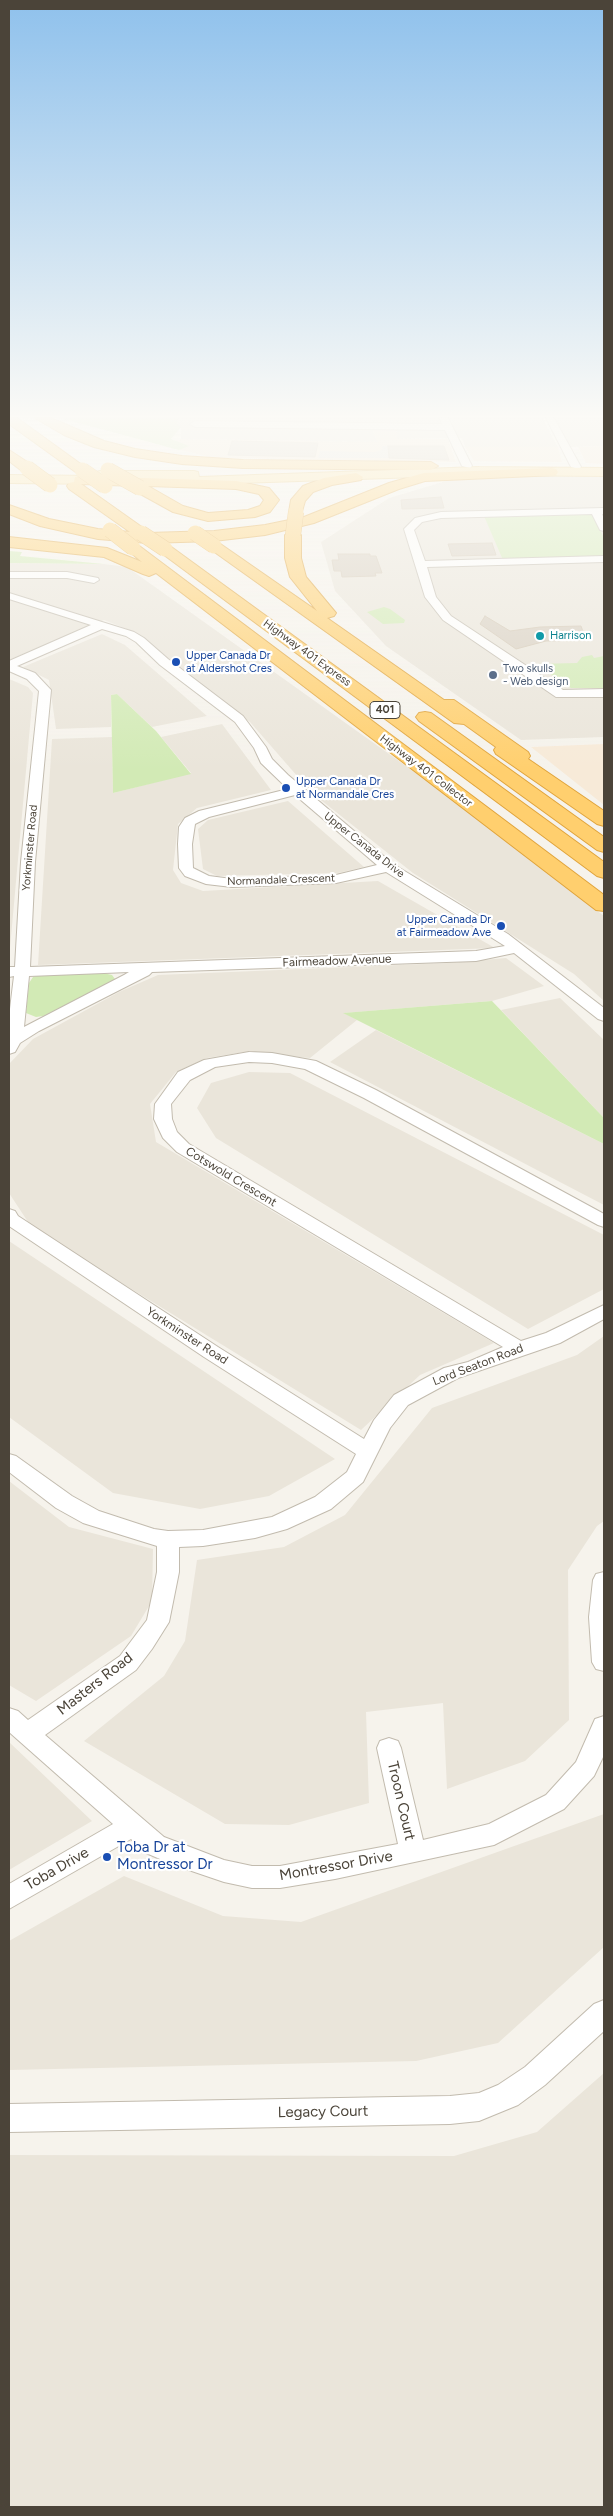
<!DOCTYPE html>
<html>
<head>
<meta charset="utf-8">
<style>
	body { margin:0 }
	#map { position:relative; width:613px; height:2516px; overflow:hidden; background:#f6f3ec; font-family:Figtree,sans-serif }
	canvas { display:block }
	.frame { position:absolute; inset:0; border:10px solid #4b4439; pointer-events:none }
</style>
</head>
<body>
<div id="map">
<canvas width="613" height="2516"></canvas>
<div class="frame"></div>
</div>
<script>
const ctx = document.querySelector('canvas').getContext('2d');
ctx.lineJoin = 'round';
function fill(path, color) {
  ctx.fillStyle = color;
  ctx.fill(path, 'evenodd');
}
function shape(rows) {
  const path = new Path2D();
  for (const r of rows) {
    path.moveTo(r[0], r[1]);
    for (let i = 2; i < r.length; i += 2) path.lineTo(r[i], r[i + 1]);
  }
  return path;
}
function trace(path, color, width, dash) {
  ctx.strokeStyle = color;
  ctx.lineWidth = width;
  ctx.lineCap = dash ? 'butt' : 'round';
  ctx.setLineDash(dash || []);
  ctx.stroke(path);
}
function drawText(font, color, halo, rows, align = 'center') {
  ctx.font = font + ' Figtree,sans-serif';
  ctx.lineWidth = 4.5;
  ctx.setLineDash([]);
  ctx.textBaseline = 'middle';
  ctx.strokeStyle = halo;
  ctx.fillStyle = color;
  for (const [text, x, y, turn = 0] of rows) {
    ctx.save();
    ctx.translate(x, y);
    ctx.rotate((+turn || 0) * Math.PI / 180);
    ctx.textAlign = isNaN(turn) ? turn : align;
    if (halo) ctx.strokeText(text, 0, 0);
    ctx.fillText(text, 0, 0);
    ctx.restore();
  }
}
fill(shape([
	[178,418,542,418,558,447,465,447,462,438,397,439,396,430,373,430,377,442,181,439,181,428,177,425],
	[555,418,604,418,604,446,571,447],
	[523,475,604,477,604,737,521,740,386,646,335,591,321,542,389,498,456,478],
	[9,563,104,564,127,567,455,801,604,916,604,1001,574,974,413,873,312,793,250,722,129,630,104,620,9,660],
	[102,634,125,645,207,716,152,727,117,694,111,695,111,727,56,729,49,680,23,667],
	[9,679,28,687,33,693,9,959],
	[222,724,271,790,197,808,178,824,173,870,181,883,203,891,378,881,495,948,38,965,52,739,112,737,113,793,191,773,161,737],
	[288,801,364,867,338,873,217,876,203,869,198,829,208,820],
	[506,958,544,986,492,1001,344,1013,357,1020,310,1058,244,1052,207,1058,176,1072,150,1104,156,1142,494,1343,420,1375,361,1430,32,1228,9,1193,9,1064,33,1039,119,992,158,975,448,963],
	[560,998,604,1040,604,1118,501,1010],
	[376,1030,604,1144,604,1205,330,1062],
	[249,1072,290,1073,604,1235,604,1289,528,1329,216,1138,197,1108,211,1083],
	[9,1241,335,1459,269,1496,200,1509,113,1493,9,1417],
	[604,1336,604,1521,597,1526,568,1570,569,1720,525,1761,447,1789,443,1703,366,1712,369,1803,289,1825,225,1824,84,1741,164,1676,185,1641,197,1560,284,1547,345,1515,432,1408,577,1355],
	[9,1481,69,1527,153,1549,152,1601,131,1636,36,1701,9,1685],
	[9,1742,92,1821,9,1870],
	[604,1814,604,1947,498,2043,416,2061,9,2070,9,1941,124,1876,223,1916,301,1922],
	[604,2073,604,2507,9,2507,9,2155,454,2156,537,2132]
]), '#eae5da');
fill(shape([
	[373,430,396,430,397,439,448,439,456,462,214,458,163,446,181,439,377,442],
	[604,446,604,464,586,463,578,447],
	[465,447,558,447,562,462,474,461],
	[604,744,604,805,531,747]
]), '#f7ead8');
fill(shape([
	[60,418,178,418,177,425,181,427,171,439,189,446,179,450],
	[586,513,593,516,604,538,604,558,503,560,484,516],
	[9,551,22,552,20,556,104,564,9,563],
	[384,607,390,609,405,620,404,623,383,624,367,612],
	[592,655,594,658,604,656,604,688,571,688,535,664,577,663,582,657],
	[117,694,156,731,191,774,113,793,111,695],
	[103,973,112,975,115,979,108,985,43,1016,36,1017,26,1013,29,983,33,977,39,975],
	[492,1001,604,1118,604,1144,343,1013]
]), '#d2eab5');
fill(shape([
	[382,446,388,446,389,458,318,458,320,451,374,452,382,450]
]), '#e5e3e0');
const building = shape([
	[232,441,318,443,315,457,228,455,232,441],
	[388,446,444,446,449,460,389,458,388,446],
	[441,497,444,508,402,509,401,500,441,497],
	[492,543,496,555,452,556,448,544,492,543],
	[338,554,370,554,370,556,376,556,382,573,375,573,376,576,342,577,341,571,334,571,332,560,339,560,338,554],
	[485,616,510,631,540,627,581,626,586,640,546,641,516,649,480,624,485,616]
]);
fill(building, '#d8cfc1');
trace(building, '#d3c7b4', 1);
const minor = shape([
	[440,418,448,418,472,466,470,468,462,466,445,430,195,427,190,424,195,421,442,424,440,418],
	[546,418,554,418,581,467,579,469,571,467,546,418],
	[604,508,604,514,602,514,604,519,604,531,600,530,592,514,441,518,422,522,414,530,425,561,604,556,604,562,427,567,436,597,451,616,563,690,604,689,604,697,556,697,443,620,425,597,404,529,415,518,441,512,604,508],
	[9,572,67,572,98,578,99,580,94,583,67,578,9,578,9,572],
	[9,593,134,632,144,638,168,659,243,716,266,747,272,759,288,775,393,864,508,934,604,1008,604,1021,598,1019,514,953,476,961,152,972,149,975,39,1031,20,1043,15,1052,9,1054,9,1017,14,976,9,977,9,967,15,967,21,862,39,691,27,679,9,671,9,661,91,625,9,599,9,593],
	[102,629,126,636,136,642,160,665,235,722,254,748,261,763,288,789,199,811,185,818,179,827,178,844,179,868,185,876,206,884,232,887,336,883,386,872,505,946,476,951,30,967,35,862,51,690,35,673,17,666,102,629],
	[295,795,377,865,336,875,232,879,209,876,193,868,192,844,195,824,209,817,295,795],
	[129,972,124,975,24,1027,29,976,129,972],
	[249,1052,272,1053,316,1061,376,1090,604,1214,604,1227,598,1225,364,1098,305,1069,272,1063,249,1062,215,1067,190,1080,171,1104,172,1119,177,1132,189,1144,521,1341,546,1333,604,1305,604,1319,560,1343,458,1378,408,1405,390,1428,363,1482,331,1509,287,1529,255,1538,203,1546,179,1547,179,1572,169,1622,152,1649,136,1670,45,1735,164,1837,224,1860,252,1866,280,1866,398,1844,377,1748,380,1741,389,1738,398,1741,401,1748,423,1840,489,1824,546,1795,576,1762,595,1719,604,1716,604,1755,594,1776,564,1809,494,1845,335,1879,280,1888,252,1888,224,1882,174,1865,146,1853,131,1839,9,1909,9,1884,113,1824,9,1732,9,1708,18,1711,28,1720,120,1656,147,1620,157,1572,157,1546,83,1523,56,1508,9,1472,9,1454,16,1456,72,1496,99,1511,154,1529,168,1531,203,1530,272,1517,315,1497,347,1472,356,1454,204,1357,9,1226,9,1209,15,1211,18,1216,218,1347,364,1439,374,1420,394,1395,444,1368,468,1362,503,1347,177,1152,163,1138,154,1119,155,1104,178,1072,204,1060,249,1052],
	[604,1572,604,1671,596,1669,592,1662,589,1617,593,1580,596,1574,604,1572],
	[604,2000,604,2031,545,2085,518,2105,479,2121,450,2124,9,2132,9,2104,450,2096,479,2093,498,2085,525,2067,594,2004,604,2000]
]);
const major = shape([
	[479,467,604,468,604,476,479,475,179,485,175,484,174,479,110,479,109,483,105,484,9,483,9,475,95,476,96,472,100,471,194,471,198,472,199,477,479,467]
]);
const highway = shape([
	[9,418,17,418,89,470,82,474,77,473,9,424,9,418],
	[35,418,51,418,104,441,135,449,182,456,243,460,431,462,438,466,431,470,243,468,182,464,135,457,94,447,64,435,35,418],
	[9,450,32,465,34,468,32,471,22,471,9,461,9,450],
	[551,468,556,469,558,472,556,475,425,481,399,489,314,523,265,535,214,541,148,543,98,539,40,526,9,514,9,505,49,519,98,529,130,532,69,489,67,486,69,483,74,482,75,477,80,476,236,481,269,488,279,500,270,512,255,517,208,521,173,512,135,491,134,486,81,484,146,530,148,533,214,531,265,525,304,517,389,483,424,473,551,468],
	[148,486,236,489,259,494,264,500,260,506,248,510,208,513,183,506,148,486],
	[356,473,363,477,361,480,332,485,313,492,305,501,301,515,291,515,289,512,291,500,303,486,324,478,356,473],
	[293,530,301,535,301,558,306,577,336,613,334,616,327,618,444,700,454,700,528,752,530,756,528,759,604,811,604,826,597,824,496,754,494,750,496,747,464,724,454,723,206,546,209,543,219,543,317,611,290,577,285,558,285,535,293,530],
	[9,537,107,548,142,562,125,548,128,545,138,545,604,895,604,911,596,910,156,573,149,576,143,574,104,557,9,547,9,537],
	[165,544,170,546,604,862,604,878,597,876,160,552,157,549,165,544],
	[425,712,431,713,604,837,604,852,597,850,419,721,416,717,419,713,425,712]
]);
trace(minor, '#c2bbae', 2);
trace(major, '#e6c16a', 2);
trace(highway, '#e0a43c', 2);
fill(minor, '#fff');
fill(major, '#ffe39c');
fill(highway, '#ffcf6e');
const highwayBridge = shape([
	[27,468,50,485],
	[82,470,105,486],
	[108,470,140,488],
	[110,530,133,548],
	[141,533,165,549],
	[195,533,214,546],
	[293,535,296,512]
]);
trace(highwayBridge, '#e0a43c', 16, []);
trace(highwayBridge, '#ffcf6e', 15);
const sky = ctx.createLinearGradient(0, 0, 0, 770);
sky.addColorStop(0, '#8fc1ec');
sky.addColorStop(0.54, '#fbfaf6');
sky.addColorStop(1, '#fbfaf600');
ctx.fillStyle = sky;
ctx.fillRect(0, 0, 613, 770);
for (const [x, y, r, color] of [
	[540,636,5,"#0f9aa8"],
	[176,662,5,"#1a4fb4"],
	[493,675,5,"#5c6f8a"],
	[286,788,5,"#1a4fb4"],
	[501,926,5,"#1a4fb4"],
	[107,1857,5,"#1a4fb4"]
]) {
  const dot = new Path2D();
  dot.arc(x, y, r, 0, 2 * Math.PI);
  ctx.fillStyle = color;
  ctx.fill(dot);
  trace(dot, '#fff', 2);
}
drawText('11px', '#0d838f', '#fff', [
	["Harrison",550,636]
], 'left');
drawText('11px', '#4b4439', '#fff', [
	["Highway 401 Express",307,653,36],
	["Highway 401 Collector",426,771,37],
	["Upper Canada Drive",364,845,38],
	["Yorkminster Road",30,848,-85],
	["Normandale Crescent",281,880,-2]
]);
drawText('11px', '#164399', '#fff', [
	["Upper Canada Dr",186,656],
	["at Aldershot Cres",186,669],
	["Upper Canada Dr",296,782],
	["at Normandale Cres",296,795],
	["Upper Canada Dr",491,920,"right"],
	["at Fairmeadow Ave",491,933,"right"]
], 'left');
drawText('11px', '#4e5e75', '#fff', [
	["Two skulls",503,669],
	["- Web design",503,682]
], 'left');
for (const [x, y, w] of [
	[385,710,30]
]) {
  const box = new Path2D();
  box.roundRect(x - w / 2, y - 8.5, w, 17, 4);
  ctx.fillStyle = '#fff';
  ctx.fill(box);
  trace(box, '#4b4439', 1);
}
drawText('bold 11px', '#4b4439', null, [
	["401",385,710]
]);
drawText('12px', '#4b4439', '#fff', [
	["Fairmeadow Avenue",337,961,-2],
	["Cotswold Crescent",231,1177,31],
	["Yorkminster Road",187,1336,33],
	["Lord Seaton Road",478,1365,-21]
]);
drawText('15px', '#4b4439', '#fff', [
	["Masters Road",95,1684,-38],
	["Troon Court",401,1801,77],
	["Montressor Drive",336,1866,-10],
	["Toba Drive",57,1869,-30],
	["Legacy Court",323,2112,-1]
]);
drawText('15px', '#164399', '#fff', [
	["Toba Dr at",117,1848],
	["Montressor Dr",117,1865]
], 'left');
</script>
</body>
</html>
